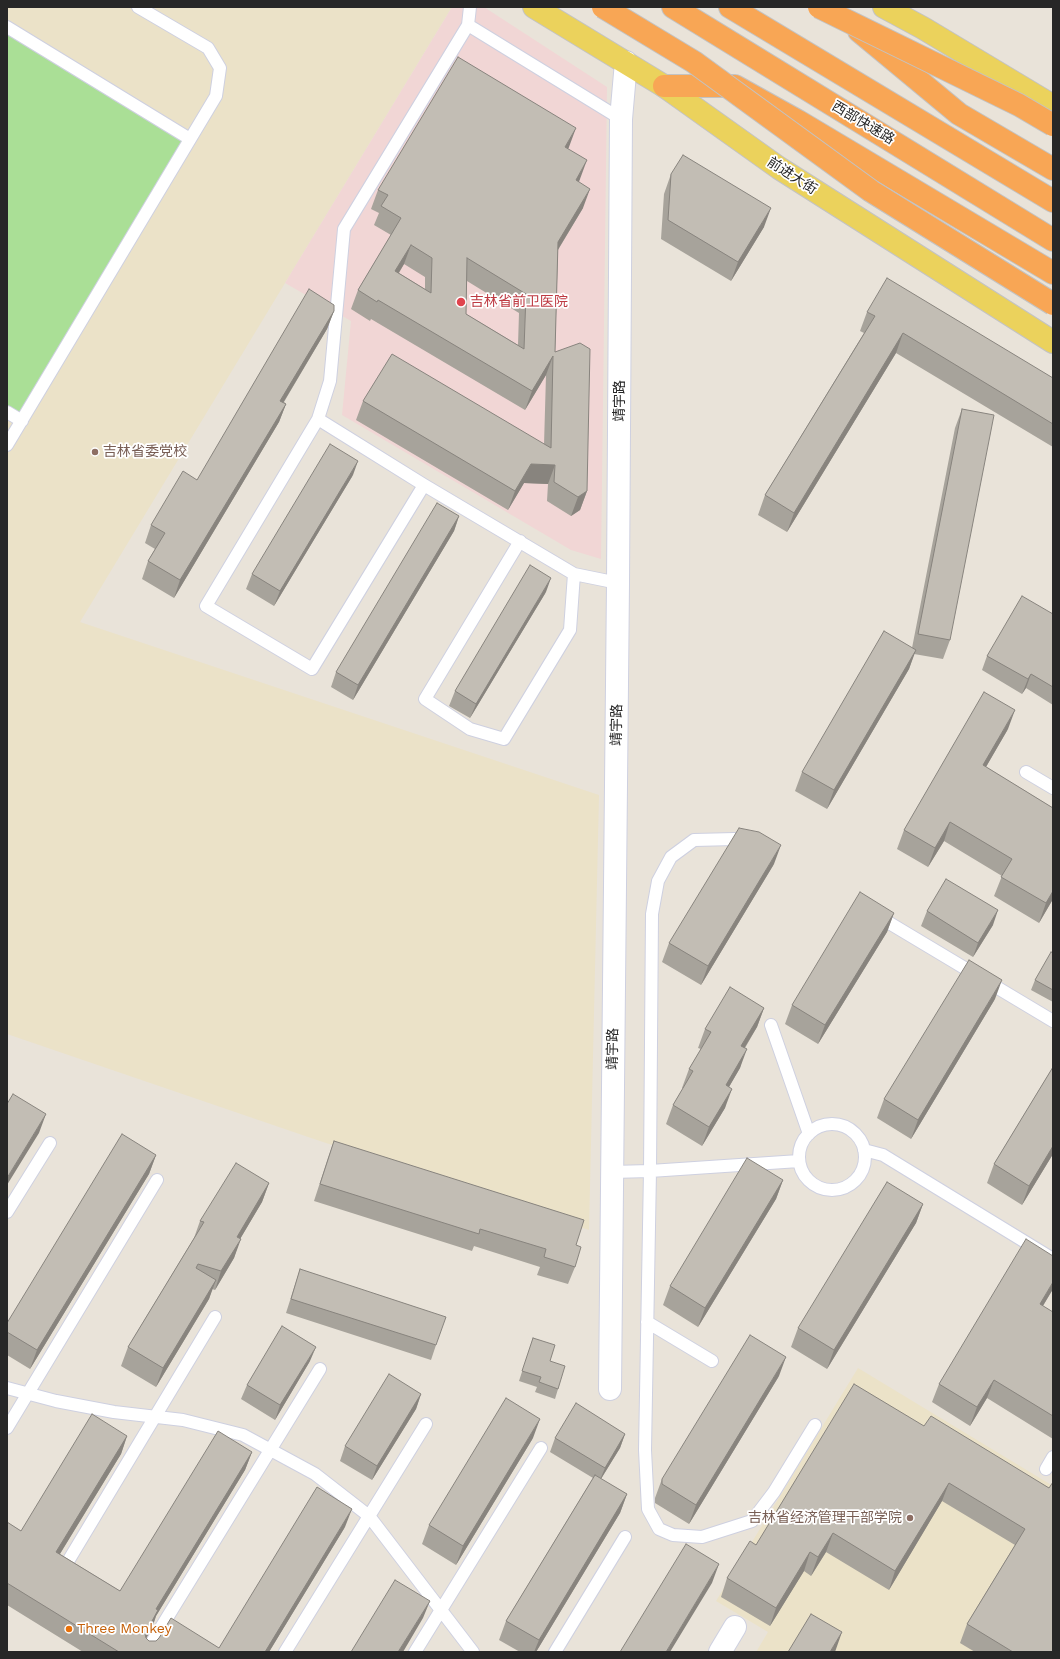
<!DOCTYPE html>
<html>
<head>
<meta charset="utf-8">
<style>
	body { margin:0 }
	#map { position:relative; width:1060px; height:1659px; overflow:hidden; background:#e9e3d9; font-family:"Work Sans",sans-serif }
	canvas { display:block }
	.frame { position:absolute; inset:0; border:8px solid #272727; pointer-events:none }
</style>
</head>
<body>
<div id="map">
<canvas width="1060" height="1659"></canvas>
<div class="frame"></div>
</div>
<script>
const ctx = document.querySelector('canvas').getContext('2d');
ctx.lineJoin = 'round';
function fill(path, color) {
  ctx.fillStyle = color;
  ctx.fill(path, 'evenodd');
}
function shape(rows) {
  const path = new Path2D();
  for (const r of rows) {
    if (r.length === 3) {
      path.moveTo(r[0] + r[2], r[1]);
      path.arc(r[0], r[1], r[2], 0, 2 * Math.PI);
      continue;
    }
    path.moveTo(r[0], r[1]);
    for (let i = 2; i < r.length; i += 2) path.lineTo(r[i], r[i + 1]);
  }
  return path;
}
function trace(path, color, width, dash) {
  ctx.strokeStyle = color;
  ctx.lineWidth = width;
  ctx.lineCap = dash ? 'butt' : 'round';
  ctx.setLineDash(dash || []);
  ctx.stroke(path);
}
function drawText(font, color, halo, rows, align = 'center') {
  ctx.font = font + ' "Work Sans","Noto Sans SC",sans-serif';
  ctx.lineWidth = 3.5;
  ctx.setLineDash([]);
  ctx.textBaseline = 'middle';
  ctx.strokeStyle = halo;
  ctx.fillStyle = color;
  for (const [text, x, y, turn = 0] of rows) {
    ctx.save();
    ctx.translate(x, y);
    ctx.rotate((+turn || 0) * Math.PI / 180);
    ctx.textAlign = isNaN(turn) ? turn : align;
    if (halo) ctx.strokeText(text, 0, 0);
    ctx.fillText(text, 0, 0);
    ctx.restore();
  }
}
fill(shape([
	[7,7,452,7,80,622,599,795,589,1230,314,1139,7,1034],
	[858,1368,1053,1486,1053,1652,756,1652,768,1632,716,1601]
]), '#ebe2c8');
fill(shape([
	[452,7,484,7,607,87,601,559,571,550,342,415,351,321,285,283]
]), '#f1d6d5');
fill(shape([
	[7,27,190,139,22,421,7,412]
]), '#aadf96');
const lane = shape([
	[468,25,470,7],
	[7,27,190,139],
	[7,412,22,421],
	[318,419,206,606,312,669,424,485],
	[7,445,216,96,220,68,208,48,138,7],
	[520,541,425,699,470,729,504,739,570,630,574,574],
	[618,583,574,574,424,485,318,419,330,381,344,229,468,25,621,119],
	[1026,772,1053,788],
	[748,842,735,839,694,840,671,857,658,881,652,914,650,1171,645,1450,648,1509,659,1529,673,1535,702,1537,752,1521,774,1492,815,1425],
	[876,915,1053,1021],
	[771,1025,809,1134],
	[832,1157,33],
	[864,1150,883,1155,1053,1259],
	[612,1172,650,1171,799,1161],
	[7,1212,50,1143],
	[647,1322,712,1361],
	[7,1388,56,1401,114,1412,183,1420,243,1435,315,1474,369,1516,473,1652],
	[7,1428,157,1180],
	[1046,1469,1053,1457],
	[64,1568,215,1317],
	[146,1652,320,1369],
	[285,1652,426,1424],
	[415,1652,541,1448],
	[555,1652,625,1537]
]);
const street = shape([
	[610,1389,618,583,621,119,626,62],
	[720,1652,735,1627]
]);
const primary = shape([
	[534,7,664,86,779,168,1053,342],
	[884,7,923,28,1053,106]
]);
const highway = shape([
	[673,7,1053,240],
	[730,7,1053,201],
	[859,31,959,114,1053,169],
	[664,86,735,86,798,121,1053,273]
]);
trace(lane, '#ced0e0', 14);
trace(street, '#ced0e0', 24);
trace(primary, '#c3c3c3', 24);
trace(highway, '#c3c3c3', 24);
trace(lane, '#fff', 12);
trace(street, '#fff', 22);
trace(primary, '#ebd25c', 22);
trace(highway, '#f8a655', 22);
const highwayBridge = shape([
	[603,7,694,62,871,191,1053,304],
	[819,7,1019,105,1053,125]
]);
trace(highwayBridge, '#c3c3c3', 24, []);
trace(highwayBridge, '#f8a655', 22);
fill(shape([
	[569,147,568,149,580,179,579,182,583,208,558,250,555,352,587,491,580,510,571,516,547,501,548,484,524,483,508,510,356,420,363,401,544,445,546,375,525,410,371,319,370,321,351,309,358,290,391,235,374,225,379,213,371,209,378,190],
	[404,264,425,277,425,289,399,273],
	[467,281,519,313,518,345,466,314],
	[671,174,764,227,731,281,661,239,664,194],
	[334,311,327,329,284,402,286,404,279,422,174,598,142,579,148,561,155,549,145,543,151,525,197,480],
	[867,312,1053,378,1053,447,896,353,787,532,758,515,765,495,864,333,860,331],
	[962,409,950,640,943,659,914,654,909,669,827,809,795,791,802,772,912,648,955,428],
	[353,475,274,606,246,589,252,574],
	[459,516,454,531,353,700,331,687,336,672],
	[546,592,470,718,449,706,455,691],
	[1053,614,1053,705,1026,688,1022,694,982,670,987,656],
	[1008,729,986,767,1053,808,1053,899,1039,923,994,896,1002,876,944,841,928,867,897,849,904,830],
	[774,864,701,985,662,962,669,943],
	[927,911,993,925,973,957,921,926],
	[894,913,887,932,818,1044,785,1024,792,1005],
	[1053,953,1053,1002,1031,990,1035,980],
	[995,999,911,1139,877,1118,884,1099],
	[764,1008,757,1027,745,1048,740,1068,729,1087,725,1108,702,1146,666,1124,673,1105,683,1088,682,1088,689,1069,701,1049,698,1048,705,1029],
	[1053,1067,1053,1154,1022,1205,987,1183,994,1164],
	[334,1141,576,1245,575,1267,568,1284,537,1275,540,1267,474,1246,472,1251,314,1201,328,1158],
	[156,1155,149,1174,30,1369,7,1355,7,1323],
	[783,1180,776,1199,698,1327,663,1305,670,1286],
	[269,1183,262,1202,240,1239,234,1258,215,1290,212,1289,209,1299,156,1387,121,1366,128,1347,194,1238,200,1221],
	[923,1204,916,1223,827,1369,791,1347,798,1328],
	[300,1269,436,1345,431,1360,286,1313],
	[1053,1289,1043,1306,1053,1312,1053,1439,987,1398,970,1426,932,1402,939,1384],
	[533,1338,550,1361,558,1389,555,1399,535,1392,537,1387,519,1381],
	[310,1361,275,1420,241,1399,247,1385],
	[779,1376,689,1524,655,1503,655,1498,662,1479],
	[421,1394,416,1409,372,1480,340,1461,345,1446],
	[924,1426,1049,1488,1053,1652,975,1652,960,1643,967,1624,1015,1545,942,1501,889,1590,826,1552,811,1576,804,1571,770,1626,721,1597,727,1578,756,1545],
	[625,1434,620,1448,601,1479,627,1494,620,1513,536,1652,520,1652,499,1640,506,1621,593,1478,550,1452,555,1438],
	[127,1436,121,1454,60,1554,120,1591,252,1452,245,1470,156,1616,152,1628,146,1638,149,1641,219,1648,345,1527,269,1652,83,1652,7,1605,7,1522,21,1531],
	[533,1438,456,1565,422,1544,429,1525]
]), '#a7a39b');
fill(shape([
	[576,128,569,147,558,166,565,147],
	[587,160,580,179,569,199,576,180],
	[590,189,583,208,551,261,558,242],
	[771,208,764,227,731,281,738,262],
	[411,245,404,264,388,290,395,271],
	[334,311,327,329,274,418,280,401],
	[903,333,896,353,787,532,794,513],
	[553,356,546,375,525,410,532,391],
	[286,404,279,422,174,598,180,580],
	[358,461,353,475,274,606,280,591],
	[531,464,555,465,548,484,524,483,508,510,515,491],
	[587,491,580,510,571,516,578,497],
	[459,516,454,531,353,700,358,685],
	[551,578,546,592,470,718,476,704],
	[916,650,909,669,827,809,834,790],
	[1031,674,1026,688,1022,694,1028,679],
	[1015,710,1008,729,976,784,983,765],
	[950,822,944,841,928,867,935,848],
	[781,845,774,864,701,985,708,966],
	[1053,891,1053,899,1039,923,1046,903],
	[998,910,993,925,973,957,978,943],
	[894,913,887,932,818,1044,825,1025],
	[1002,980,995,999,911,1139,918,1120],
	[764,1008,757,1027,734,1065,741,1046],
	[747,1049,740,1068,719,1104,726,1085],
	[732,1089,725,1108,702,1146,709,1127],
	[46,1114,39,1133,7,1185,7,1178],
	[1053,1146,1053,1154,1022,1205,1029,1186],
	[156,1155,149,1174,30,1369,37,1350],
	[783,1180,776,1199,698,1327,705,1308],
	[269,1183,262,1202,230,1256,237,1237],
	[923,1204,916,1223,827,1369,834,1350],
	[241,1239,234,1258,215,1290,221,1271],
	[216,1280,209,1299,156,1387,163,1368],
	[1053,1282,1053,1289,1033,1322,1040,1304],
	[316,1347,310,1361,275,1420,280,1405],
	[786,1357,779,1376,689,1524,696,1505],
	[994,1380,987,1398,970,1426,977,1407],
	[421,1394,416,1409,372,1480,377,1466],
	[540,1419,533,1438,456,1565,463,1546],
	[625,1434,620,1448,599,1482,605,1468],
	[127,1436,121,1454,50,1570,56,1552],
	[252,1452,245,1470,156,1616,152,1628,139,1651,145,1634,156,1609],
	[949,1483,942,1501,889,1590,895,1571],
	[627,1494,620,1513,536,1652,534,1652,539,1640],
	[352,1509,345,1527,269,1652,265,1652],
	[833,1533,826,1552,811,1576,818,1557],
	[810,1552,804,1571,770,1626,776,1608],
	[719,1564,712,1583,670,1652,666,1652],
	[430,1601,423,1618,403,1652,398,1652],
	[842,1632,835,1652,830,1652]
]), '#88847e');
const building = shape([
	[458,57,576,128,565,147,587,160,576,180,590,189,558,242,555,352,580,343,590,349,587,491,578,497,554,482,555,465,531,464,515,491,363,401,392,354,551,448,553,356,532,391,378,300,377,302,358,290,401,218,381,206,388,195,378,190,458,57],
	[411,245,432,258,431,293,395,271,411,245],
	[467,258,526,294,524,349,466,314,467,258],
	[683,155,771,208,738,262,668,220,671,174,683,155],
	[887,278,1053,378,1053,424,903,333,794,513,765,495,875,316,867,312,887,278],
	[309,289,334,305,334,311,280,401,286,404,180,580,148,561,165,533,151,525,183,471,197,480,309,289],
	[962,409,994,415,950,640,918,634,962,409],
	[330,444,358,461,280,591,252,574,330,444],
	[437,503,459,516,358,685,336,672,437,503],
	[530,565,551,578,476,704,455,691,530,565],
	[1022,596,1053,614,1053,687,1031,674,1028,679,987,656,1022,596],
	[884,631,916,650,834,790,802,772,884,631],
	[984,692,1015,710,983,765,1053,808,1053,891,1046,903,1001,877,1012,859,950,822,935,848,904,830,984,692],
	[739,828,759,832,781,845,708,966,669,943,739,828],
	[946,879,998,910,978,943,927,911,946,879],
	[860,892,894,913,825,1025,792,1005,860,892],
	[1051,952,1053,953,1053,990,1035,980,1051,952],
	[969,960,1002,980,918,1120,884,1099,969,960],
	[730,987,764,1008,741,1046,747,1049,726,1085,732,1089,709,1127,673,1105,693,1071,689,1069,711,1032,705,1029,730,987],
	[1053,1067,1053,1146,1029,1186,994,1164,1053,1067],
	[13,1094,46,1114,7,1178,7,1104,13,1094],
	[122,1134,156,1155,37,1350,7,1332,7,1323,122,1134],
	[334,1141,584,1220,576,1245,581,1247,575,1267,544,1257,546,1249,480,1229,479,1234,320,1184,334,1141],
	[747,1158,783,1180,705,1308,670,1286,747,1158],
	[236,1163,269,1183,237,1237,241,1239,221,1271,198,1264,196,1268,216,1280,163,1368,128,1347,204,1222,200,1221,236,1163],
	[887,1182,923,1204,834,1350,798,1328,887,1182],
	[1026,1239,1053,1256,1053,1282,1040,1304,1053,1312,1053,1416,994,1380,977,1407,939,1384,1026,1239],
	[300,1269,446,1317,436,1345,291,1299,300,1269],
	[282,1326,316,1347,280,1405,247,1385,282,1326],
	[750,1335,786,1357,696,1505,662,1484,662,1479,750,1335],
	[533,1338,555,1345,550,1361,565,1366,558,1389,539,1382,541,1377,522,1371,533,1338],
	[389,1374,421,1394,377,1466,345,1446,389,1374],
	[854,1384,924,1426,931,1416,1049,1488,1053,1482,1053,1652,1013,1652,967,1624,1025,1529,949,1483,895,1571,833,1533,818,1557,810,1552,776,1608,727,1578,750,1541,756,1545,854,1384],
	[506,1398,540,1419,463,1546,429,1525,506,1398],
	[576,1403,625,1434,605,1468,555,1438,576,1403],
	[92,1414,127,1436,56,1552,120,1591,218,1431,252,1452,156,1609,158,1610,145,1634,146,1638,149,1641,156,1641,159,1638,171,1618,219,1648,317,1487,352,1509,265,1652,119,1652,7,1583,7,1522,21,1531,92,1414],
	[595,1475,627,1494,539,1640,506,1621,595,1475],
	[686,1544,719,1564,666,1652,620,1652,686,1544],
	[395,1580,430,1601,398,1652,351,1652,395,1580],
	[811,1614,842,1632,830,1652,788,1652,811,1614]
]);
fill(building, '#c2bdb4');
trace(building, '#88847e', 1);
for (const [x, y, r, color] of [
	[461,302,5,"#e0444e"],
	[95,452,4,"#8d6e63"],
	[910,1518,4,"#8d6e63"],
	[69,1629,4,"#e8710a"]
]) {
  const dot = new Path2D();
  dot.arc(x, y, r, 0, 2 * Math.PI);
  ctx.fillStyle = color;
  ctx.fill(dot);
  trace(dot, '#fff', 1.5);
}
drawText('14px', '#272727', '#fff', [
	["西部快速路",863,123,31],
	["前进大街",792,176,33],
	["靖宇路",620,401,-90],
	["靖宇路",617,725,-89],
	["靖宇路",613,1049,-89]
]);
drawText('14px', '#be3a42', '#fff', [
	["吉林省前卫医院",470,302]
], 'left');
drawText('14px', '#785e54', '#fff', [
	["吉林省委党校",103,452],
	["吉林省经济管理干部学院",902,1518,"right"]
], 'left');
drawText('14px', '#c56008', '#fff', [
	["Three Monkey",77,1629]
], 'left');
</script>
</body>
</html>
